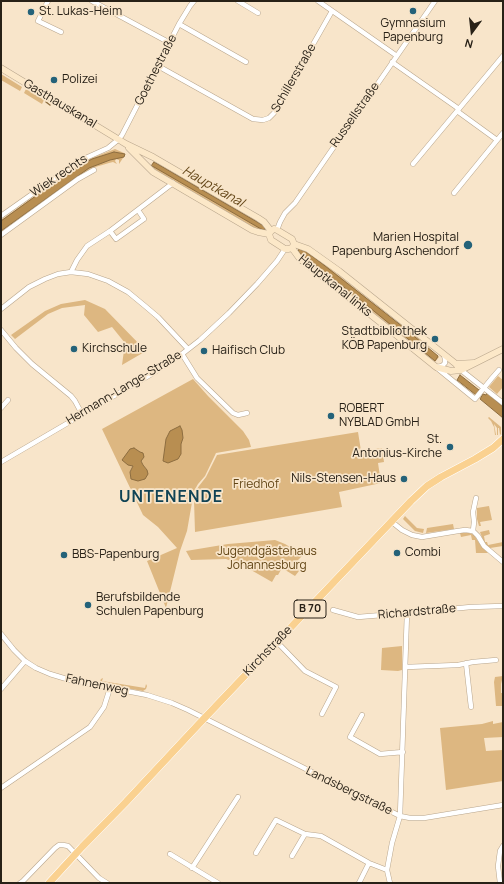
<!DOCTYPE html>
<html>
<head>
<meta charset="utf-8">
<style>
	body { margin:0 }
	#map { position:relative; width:504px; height:884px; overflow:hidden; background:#f8e5ca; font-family:Manrope,sans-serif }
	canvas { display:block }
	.frame { position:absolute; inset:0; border:2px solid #282117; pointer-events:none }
	.north { position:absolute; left:452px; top:12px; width:40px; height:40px; -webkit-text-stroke:3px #f8e5ca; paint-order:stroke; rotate:195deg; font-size:11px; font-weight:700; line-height:16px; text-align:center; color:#282117 }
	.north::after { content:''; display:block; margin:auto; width:14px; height:18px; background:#282117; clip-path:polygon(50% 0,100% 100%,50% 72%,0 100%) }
</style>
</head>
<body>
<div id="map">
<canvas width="504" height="884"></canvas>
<div class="frame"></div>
<div class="north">N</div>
</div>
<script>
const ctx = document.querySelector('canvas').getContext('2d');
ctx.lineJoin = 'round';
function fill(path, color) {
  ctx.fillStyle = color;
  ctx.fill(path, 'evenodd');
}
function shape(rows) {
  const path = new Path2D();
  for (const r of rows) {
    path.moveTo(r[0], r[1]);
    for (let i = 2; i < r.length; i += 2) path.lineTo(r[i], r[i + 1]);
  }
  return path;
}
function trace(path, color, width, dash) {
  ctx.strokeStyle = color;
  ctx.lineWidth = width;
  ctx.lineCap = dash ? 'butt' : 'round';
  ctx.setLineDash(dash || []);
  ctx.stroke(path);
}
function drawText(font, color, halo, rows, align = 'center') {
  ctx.font = font + ' Manrope,sans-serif';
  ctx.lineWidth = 3.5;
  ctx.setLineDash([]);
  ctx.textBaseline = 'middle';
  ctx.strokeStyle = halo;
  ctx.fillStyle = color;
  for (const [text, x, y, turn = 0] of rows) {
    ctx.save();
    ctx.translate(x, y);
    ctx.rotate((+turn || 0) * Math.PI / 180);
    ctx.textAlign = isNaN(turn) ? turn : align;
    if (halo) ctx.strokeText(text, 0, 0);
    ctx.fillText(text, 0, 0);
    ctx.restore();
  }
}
fill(shape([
	[1,74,22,87,20,91,1,80],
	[26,89,44,100,42,104,24,93],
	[115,149,124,153,125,154,123,158,119,164,119,160,116,159,115,161,117,164,113,162,109,163,92,168,87,171,1,233,1,220,80,164,87,160],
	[153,162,159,164,252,217,267,228,264,232,249,227,248,224,151,167],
	[300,247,309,252,396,321,392,327,309,262,307,263,296,253],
	[85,300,105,309,146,351,122,365,125,343,112,327,98,332,84,315,85,305,62,308,48,314,15,339,11,335,45,311,61,304],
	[399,322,428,346,428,348,439,357,435,362,393,328],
	[498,376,503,380,503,387,497,394,489,387],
	[193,379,208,396,243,431,249,440,251,447,216,453,205,476,198,484,194,491,187,531,180,551,166,608,147,561,177,548,158,527,143,515,102,429],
	[141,461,143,465,147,470,130,472,133,466],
	[489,417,501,427,501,434,500,435,499,428,498,428,498,435,497,435,497,428,494,424,496,435,495,435,494,427,491,421,488,418],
	[358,432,361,451,382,448,384,462,378,463,381,483,339,492,342,507,195,532,194,500,195,492,199,486,206,477,217,455],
	[489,506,492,520,480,522,481,526,479,526,477,519,477,508],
	[405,516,417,528,424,529,423,533,415,531,403,519],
	[453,524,454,529,426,533,427,528],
	[489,530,490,534,484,536,485,542,487,542,488,545,503,542,503,546,490,548,487,546,483,540,480,532],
	[465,532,469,533,474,535,481,546,488,553,476,553,475,540,472,540,471,535,461,537,460,533],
	[275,540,285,544,303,555,294,564,299,571,295,576,282,568,278,575,276,575,272,582,244,566,226,559,191,560,186,551,228,544],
	[402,646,402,670,398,671,381,670,382,648],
	[503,676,501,684,501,693,503,693,503,706,496,706,494,682,495,677],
	[103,678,102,681,145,688,146,684,147,686,146,689,143,691,102,684,100,681,101,679],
	[493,721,493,724,503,722,503,737,484,738,486,751,503,750,503,781,446,790,440,728,482,724]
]), '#ddb781');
const water = shape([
	[114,152,125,154,124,157,110,160,89,168,1,231,1,221,69,172,92,159,114,152],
	[154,162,264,226,265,228,264,230,261,229,154,167,151,166,154,162],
	[299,249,305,251,320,262,398,323,438,356,437,358,435,361,369,307,317,266,298,252,299,249],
	[460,375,479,390,479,391,476,395,457,380,460,375],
	[487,393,503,407,503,418,480,399,483,394,486,395,487,393],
	[180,426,182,430,183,438,181,444,181,454,178,459,168,463,163,461,166,439,170,431,180,426],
	[134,448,140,452,143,453,144,457,141,461,143,465,147,470,148,474,145,479,138,481,131,479,130,472,133,466,128,465,122,460,130,449,134,448]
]);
fill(water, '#b88e51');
trace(water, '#8d6d40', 1);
trace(shape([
	[46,102,50,105]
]), '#8d6d40', 1.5);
const street = shape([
	[48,1,38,21,61,32],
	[92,1,170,43],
	[238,1,258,13],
	[318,1,397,56],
	[179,24,246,62],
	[392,62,459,109],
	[158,66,253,119,263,120,269,118,274,113,332,11],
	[457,111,497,140],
	[413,164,503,56],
	[454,193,503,133],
	[1,216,79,161,108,148,119,139,122,135,179,24,190,6,194,1],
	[277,230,280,222,285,213,295,203,435,1],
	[110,231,116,239,144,219,138,210],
	[1,235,78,179,94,170],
	[71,272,77,260,87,246,110,231,173,183],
	[1,309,29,287,45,279,58,274,71,272,88,274,108,281,128,292,145,306,158,317,188,349],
	[1,330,16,348,32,364,71,396,75,401,82,414],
	[182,354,197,378,233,413,238,415,247,413],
	[437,367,442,366,445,363,445,359,444,355],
	[437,368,475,399,492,378,499,370],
	[461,370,503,403],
	[1,408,8,400],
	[1,462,150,375,182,354,200,340,229,313,257,284,277,261,285,249],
	[392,522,402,530,412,535,422,537,458,531,465,530,473,531,478,536,484,546,503,562],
	[473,531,474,522,473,512,476,498],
	[333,610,358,617,407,613,471,607,503,606],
	[1,634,14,650,25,661,36,668,50,674,70,680,147,695,172,703,188,710,400,816,410,818,424,818,503,805],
	[277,642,305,671,336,687,322,714],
	[466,663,471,707],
	[406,667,458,665,473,662,496,660],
	[1,689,25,661],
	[362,715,350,737,380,754,403,752],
	[1,788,90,727,104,707,110,688],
	[256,853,276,820,305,834,321,836,369,863,387,870],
	[170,854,218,883],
	[292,856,305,834],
	[192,868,238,797],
	[20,883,23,881,55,848,59,845,63,845,68,846,99,878,107,883],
	[359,883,369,863],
	[390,883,387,870,392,843,400,816,407,613],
	[500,883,498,866,500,851,503,846]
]);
const secondary = shape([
	[1,68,126,144,153,157,258,218,264,222,271,231],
	[129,148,153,172,252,230,258,232,269,234],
	[274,229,277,230,292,239,294,244,292,248,288,249,285,249,271,240,269,234,271,231,274,229],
	[294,244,308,249,339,271,456,364,461,370],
	[292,248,300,259,390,330,436,367,451,371,461,370,503,349],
	[456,364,474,363]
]);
const primary = shape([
	[49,883,82,847,126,802,197,726,411,501,427,486,441,477,475,459,493,448,503,439]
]);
trace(street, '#b8a58c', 5.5);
trace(secondary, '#b8a58c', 7);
trace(primary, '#fff', 8);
trace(street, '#fff', 4.5);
trace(secondary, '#fce8c8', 6);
trace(primary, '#fad190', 7);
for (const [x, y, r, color] of [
	[413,11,4,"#246279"],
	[31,12,4,"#246279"],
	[54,80,4,"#246279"],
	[468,245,5,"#246279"],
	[435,339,4,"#246279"],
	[74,349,4,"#246279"],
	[204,351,4,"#246279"],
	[331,416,4,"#246279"],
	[450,447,4,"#246279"],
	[404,479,4,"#246279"],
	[397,553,4,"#246279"],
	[64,555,4,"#246279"],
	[88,605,4,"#246279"]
]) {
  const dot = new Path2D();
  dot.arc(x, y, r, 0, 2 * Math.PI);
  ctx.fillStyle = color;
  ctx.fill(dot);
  trace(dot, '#f8e5ca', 1.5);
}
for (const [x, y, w] of [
	[310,609,32]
]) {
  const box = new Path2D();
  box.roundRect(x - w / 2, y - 9, w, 18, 3);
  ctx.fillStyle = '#f8e5ca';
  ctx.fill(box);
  trace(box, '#282117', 1);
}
drawText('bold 11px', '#282117', null, [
	["B 70",310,609]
]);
drawText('12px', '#282117', '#f8e5ca', [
	["St. Lukas-Heim",39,12],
	["Gymnasium",413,24,"center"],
	["Papenburg",413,38,"center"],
	["Polizei",62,80],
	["Marien Hospital",459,238,"right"],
	["Papenburg Aschendorf",459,252,"right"],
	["Stadtbibliothek",427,332,"right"],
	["KÖB Papenburg",427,346,"right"],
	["Kirchschule",82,349],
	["Haifisch Club",212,351],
	["ROBERT",339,409],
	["NYBLAD GmbH",339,423],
	["St.",442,440,"right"],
	["Antonius-Kirche",442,454,"right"],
	["Nils-Stensen-Haus",396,479,"right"],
	["Combi",405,553],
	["BBS-Papenburg",72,555],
	["Berufsbildende",96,598],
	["Schulen Papenburg",96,612]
], 'left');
drawText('12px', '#282117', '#f8e5ca', [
	["Goethestraße",156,70,-63],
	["Schillerstraße",294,78,-60],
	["Gasthauskanal",60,104,31],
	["Russellstraße",355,115,-55],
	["Wiek rechts",59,176,-34],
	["Hauptkanal links",335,286,39],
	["Hermann-Lange-Straße",124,388,-31],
	["Richardstraße",417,612,-5],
	["Kirchstraße",268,651,-46],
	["Fahnenweg",97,685,12],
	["Landsbergstraße",349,791,26]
]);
drawText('12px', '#614414', '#f8e5ca', [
	["Friedhof",256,485],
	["Jugendgästehaus",267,552],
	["Johannesburg",267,566]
]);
drawText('italic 13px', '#654718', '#f8e5ca', [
	["Hauptkanal",213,187,30]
]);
ctx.letterSpacing = '1px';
drawText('bold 16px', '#104355', '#f8e5ca', [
	["UNTENENDE",171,498]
]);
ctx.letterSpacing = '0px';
</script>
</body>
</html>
